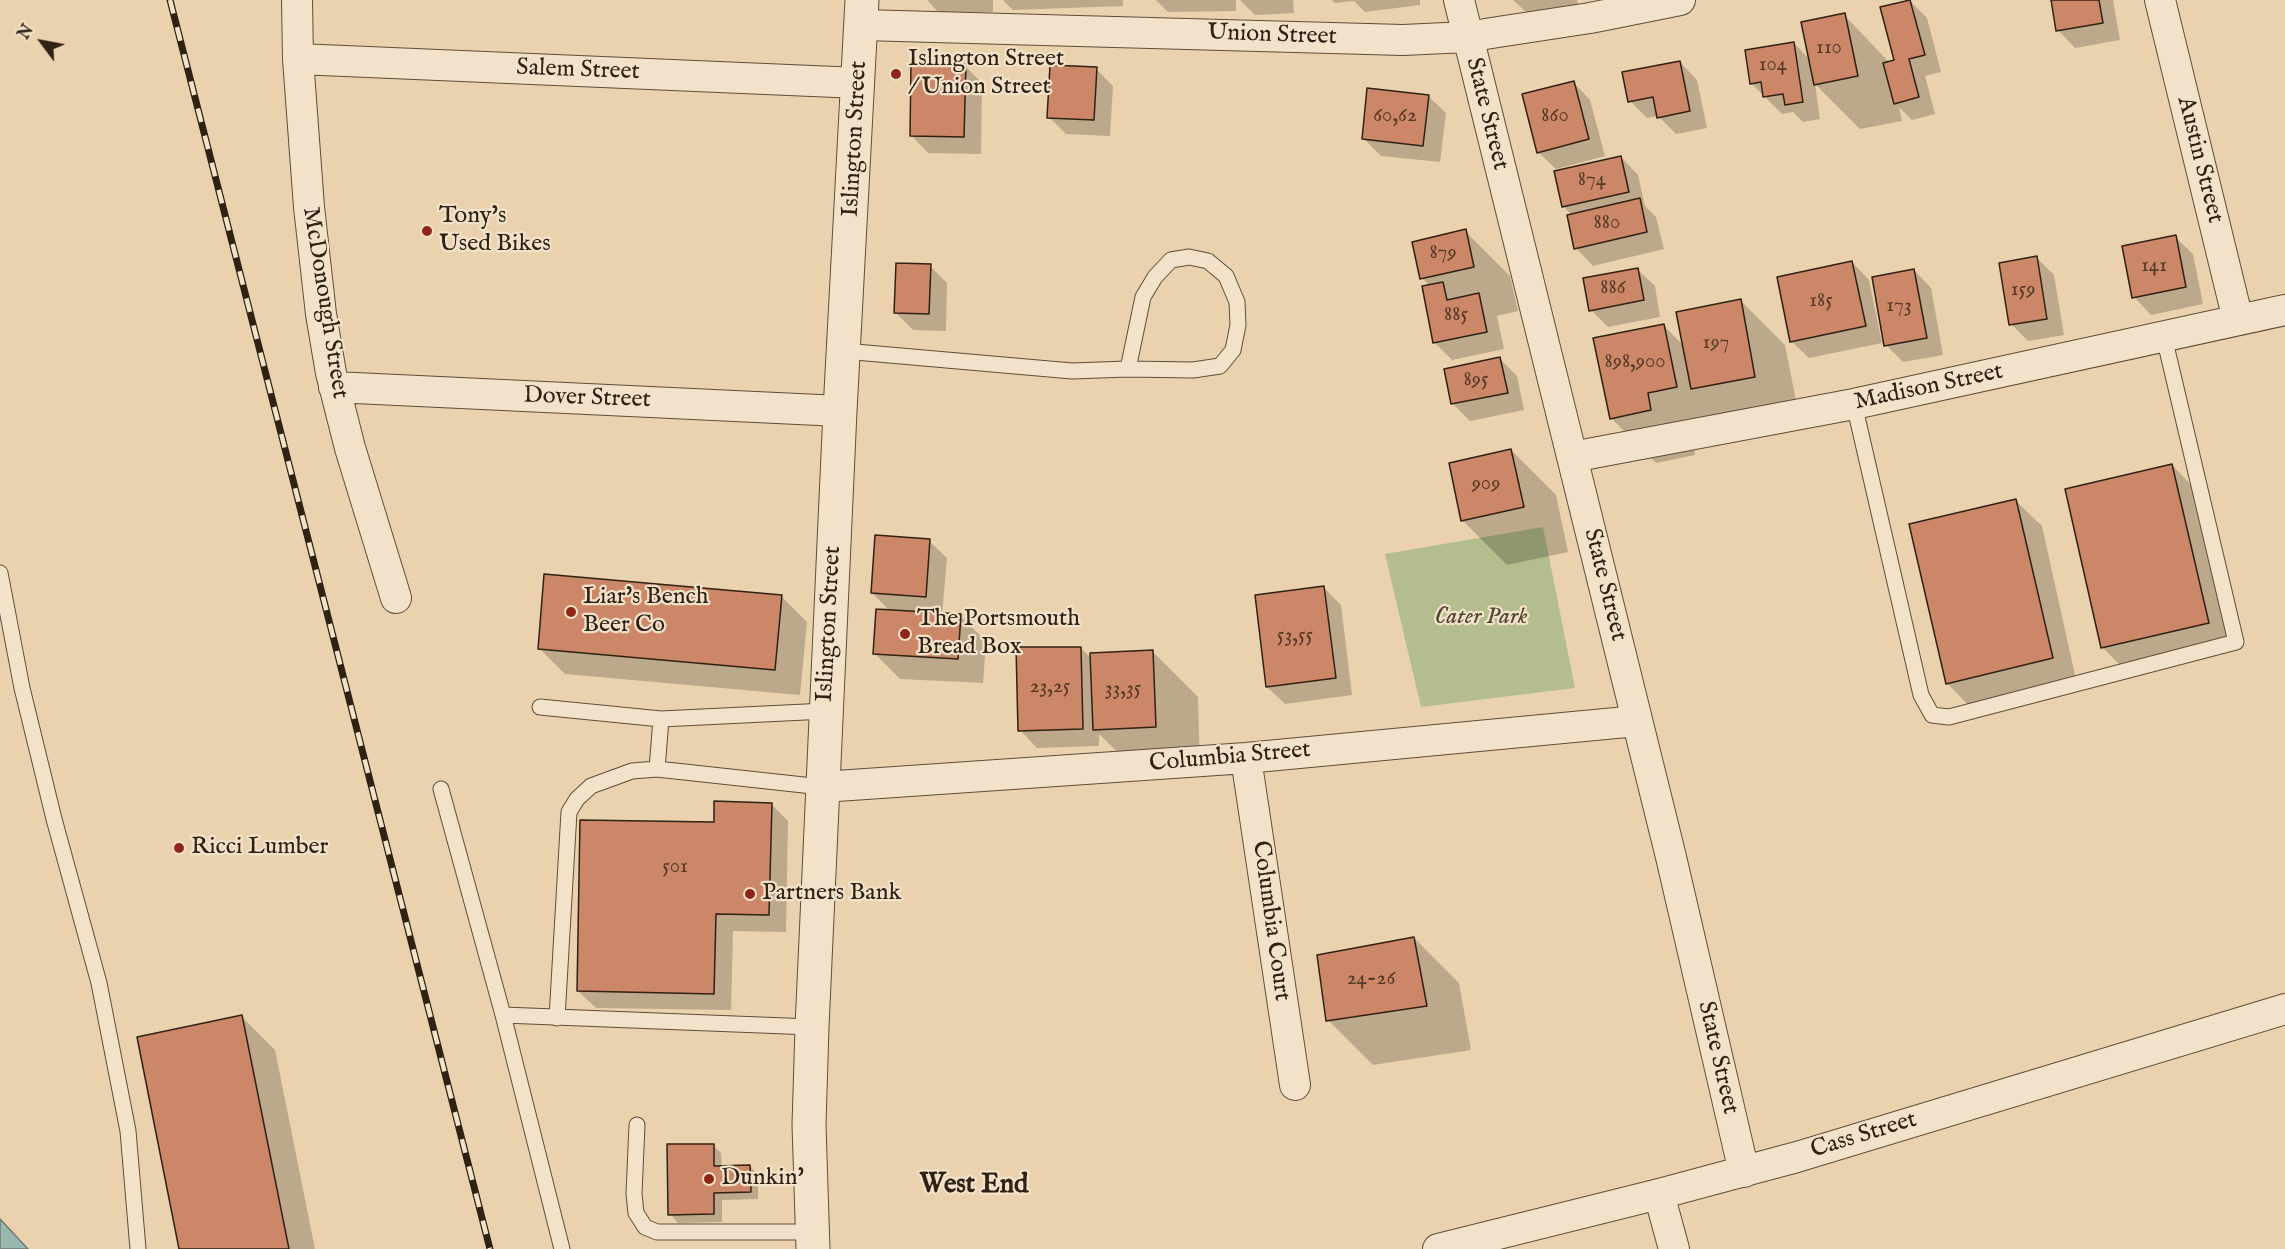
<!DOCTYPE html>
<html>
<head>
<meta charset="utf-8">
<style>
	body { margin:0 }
	#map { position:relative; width:2285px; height:1249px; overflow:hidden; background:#ebd2ae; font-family:"IM FELL English",serif }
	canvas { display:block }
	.north { position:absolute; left:12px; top:12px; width:60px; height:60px; -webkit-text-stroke:4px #f2e2ca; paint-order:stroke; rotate:302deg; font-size:16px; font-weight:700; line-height:24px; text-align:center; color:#2f2113 }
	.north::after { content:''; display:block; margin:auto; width:21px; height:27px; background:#2f2113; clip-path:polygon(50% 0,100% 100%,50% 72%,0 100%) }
</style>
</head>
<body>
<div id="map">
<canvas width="2285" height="1249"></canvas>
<div class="north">N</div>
</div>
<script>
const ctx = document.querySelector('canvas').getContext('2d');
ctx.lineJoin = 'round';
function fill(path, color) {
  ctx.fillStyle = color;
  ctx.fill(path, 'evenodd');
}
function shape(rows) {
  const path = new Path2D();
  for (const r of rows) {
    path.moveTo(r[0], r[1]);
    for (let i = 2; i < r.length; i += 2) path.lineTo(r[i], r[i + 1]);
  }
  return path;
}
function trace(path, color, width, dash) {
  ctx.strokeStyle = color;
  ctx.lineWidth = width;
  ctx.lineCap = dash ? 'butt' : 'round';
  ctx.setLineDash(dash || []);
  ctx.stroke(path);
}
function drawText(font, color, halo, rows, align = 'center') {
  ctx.font = font + ' "IM FELL English",serif';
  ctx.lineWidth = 4.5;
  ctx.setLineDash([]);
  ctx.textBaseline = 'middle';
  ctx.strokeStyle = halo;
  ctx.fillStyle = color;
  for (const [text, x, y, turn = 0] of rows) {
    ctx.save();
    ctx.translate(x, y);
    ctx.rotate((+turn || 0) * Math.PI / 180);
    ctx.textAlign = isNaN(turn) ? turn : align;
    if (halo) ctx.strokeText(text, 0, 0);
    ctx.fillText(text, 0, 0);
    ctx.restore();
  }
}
fill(shape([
	[1543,527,1575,688,1421,707,1385,554]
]), '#b3bd8d');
const water = shape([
	[0,1219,28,1249,0,1249,0,1219]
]);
fill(water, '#98b7ae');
trace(water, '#6e7b70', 1.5);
fill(shape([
	[927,0,993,0,993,12,938,12],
	[1003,0,1123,0,1123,6,1013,10],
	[1156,0,1236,0,1236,11,1168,12],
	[1240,0,1293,0,1294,13,1255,15],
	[1332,0,1420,0,1420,5,1365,12,1354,1,1335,3],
	[1513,0,1577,0,1580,14,1538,23],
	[2053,0,2113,0,2120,40,2075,48,2058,30],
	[1910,1,1927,18,1941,72,1925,76,1935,114,1912,120,1899,107,1902,121,1860,129,1815,84,1820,119,1803,122,1793,112,1782,114,1751,83,1794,43,1810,60,1844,15,1890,63,1896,61],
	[1680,62,1697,80,1707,128,1676,134,1658,116,1647,118,1630,101],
	[965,66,982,83,981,154,928,153,911,135],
	[1096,69,1113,86,1110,136,1066,134,1049,117],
	[1573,82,1590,100,1605,156,1556,169,1538,152],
	[1428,96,1446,113,1440,162,1381,156,1363,138],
	[1621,157,1638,175,1645,206,1656,217,1664,249,1593,266,1576,248,1572,215,1563,206],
	[1465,231,1510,276,1518,311,1497,316,1504,349,1452,360,1434,342,1430,286,1422,278],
	[2175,237,2193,254,2203,304,2151,315,2134,297],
	[2037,258,2054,275,2064,335,2028,341,2011,324],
	[1852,262,1869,280,1882,343,1809,358,1791,341],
	[930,266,947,283,946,331,913,330,896,313],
	[1637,269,1655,286,1660,317,1608,327,1591,310],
	[1914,270,1931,288,1943,355,1903,362,1886,345],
	[1740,300,1785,345,1800,421,1737,434,1717,414,1721,432,1692,438,1695,455,1656,463,1611,418,1663,325,1684,346],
	[1500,359,1517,376,1524,410,1470,421,1453,404],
	[1511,450,1556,495,1568,552,1507,565,1462,520],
	[2172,465,2197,491,2234,649,2128,673,2103,648],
	[2016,501,2042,526,2077,684,1972,709,1947,683],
	[929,541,947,558,942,615,960,616,986,641,983,683,900,679,874,653,891,612,872,593],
	[1324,588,1341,605,1352,695,1285,704,1267,687],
	[781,596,807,622,800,695,565,674,540,649],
	[1081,648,1092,659,1153,652,1198,697,1200,772,1140,774,1099,734,1099,746,1037,748,1020,730],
	[771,804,788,821,786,932,733,931,731,1010,596,1008,578,991,716,824],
	[1414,938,1459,983,1471,1050,1373,1065,1328,1020],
	[242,1017,275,1050,315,1249,181,1249],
	[713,1145,721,1153,722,1167,750,1166,758,1175,758,1199,722,1200,722,1222,678,1223,670,1214]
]), '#0003');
const building = shape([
	[1910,0,1925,55,1909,59,1919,97,1894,104,1883,63,1894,60,1880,7,1910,0],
	[2051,0,2099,0,2103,23,2056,31,2051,0],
	[1845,13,1858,76,1814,85,1801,22,1845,13],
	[1794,42,1803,102,1785,105,1783,94,1763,97,1761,82,1750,84,1745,50,1794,42],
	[1680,61,1690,111,1657,118,1653,97,1628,102,1622,72,1680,61],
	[911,63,966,64,964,137,910,136,911,63],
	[1050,65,1097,67,1094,120,1047,118,1050,65],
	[1574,81,1589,139,1537,153,1522,94,1574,81],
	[1367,88,1429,95,1423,146,1362,139,1367,88],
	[1621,156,1629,192,1562,207,1554,171,1621,156],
	[1640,198,1647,232,1574,249,1567,215,1640,198],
	[1466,229,1474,267,1420,279,1412,242,1466,229],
	[2176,235,2186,287,2132,298,2122,246,2176,235],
	[2037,256,2047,319,2009,325,1999,263,2037,256],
	[1852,261,1866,326,1790,342,1777,277,1852,261],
	[896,263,931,264,929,314,894,313,896,263],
	[1638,268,1644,300,1589,311,1583,278,1638,268],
	[1914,269,1927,338,1884,346,1872,277,1914,269],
	[1443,282,1447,300,1479,293,1487,332,1433,343,1422,286,1443,282],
	[1741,299,1755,377,1691,389,1676,312,1741,299],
	[1664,324,1677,387,1648,393,1651,410,1610,419,1593,338,1664,324],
	[1500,357,1508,393,1451,404,1444,369,1500,357],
	[1511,449,1524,507,1461,521,1449,463,1511,449],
	[2172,464,2209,623,2101,648,2065,489,2172,464],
	[2016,499,2053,658,1946,684,1909,524,2016,499],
	[875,535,930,539,926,597,871,593,875,535],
	[544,574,782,595,775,670,538,649,544,574],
	[1324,586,1336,678,1266,687,1255,595,1324,586],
	[876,609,961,614,958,659,873,654,876,609],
	[1016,647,1081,647,1083,729,1018,731,1016,647],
	[1153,650,1156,727,1093,730,1090,653,1153,650],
	[714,801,772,803,769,915,716,914,714,994,577,991,580,820,714,822,714,801],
	[1414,937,1427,1006,1326,1021,1317,955,1414,937],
	[242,1015,289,1249,179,1249,137,1037,242,1015],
	[667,1144,714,1144,714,1166,750,1165,751,1192,714,1193,714,1214,668,1215,667,1144]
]);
fill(building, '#cc8668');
trace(building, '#2f2113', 1.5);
const service = shape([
	[844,351,1072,371,1128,369,1193,370,1220,366,1233,350,1238,325,1237,302,1226,276,1208,261,1189,257,1171,260,1155,277,1143,297,1128,369],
	[1854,404,1921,695,1932,715,1949,717,2236,642,2164,337],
	[0,573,22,688,54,819,99,983,128,1131,138,1249],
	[540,707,661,719,826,711],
	[657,769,661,719],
	[441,789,503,1015,562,1249],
	[503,1015,812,1027],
	[557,1018,569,812,577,799,591,786,632,771,657,769,822,787],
	[637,1125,634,1194,636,1213,645,1227,657,1232,812,1232]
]);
const minor = shape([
	[297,0,298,59,309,207,321,314,331,373,350,448,396,598],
	[1459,0,1671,857,1744,1172],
	[2160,0,2238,320],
	[862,25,1403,40,1467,37,1498,32,1590,18,1680,0],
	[298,59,859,83],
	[334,387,840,411],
	[1572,457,1854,404,2285,310],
	[1246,758,1295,1085],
	[822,787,1246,758,1637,721],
	[1659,1194,1674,1249],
	[1438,1249,1659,1194,1797,1157,2285,1009]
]);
const tertiary = shape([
	[813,1249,809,1125,812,1027,840,411,862,0]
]);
trace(service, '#5e4d3a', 17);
trace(minor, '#5e4d3a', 32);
trace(tertiary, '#5e4d3a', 35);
trace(service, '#f2e2ca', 15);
trace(minor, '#f2e2ca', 30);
trace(tertiary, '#f2e2ca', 33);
const rail = shape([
	[170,0,490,1249]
]);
trace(rail, '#2f2113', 7);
trace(rail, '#f2e2ca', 4.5, [14]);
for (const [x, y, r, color] of [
	[896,74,6,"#8f2418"],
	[427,231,6,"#8f2418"],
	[571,612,6,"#8f2418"],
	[905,634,6,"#8f2418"],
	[179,848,6,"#8f2418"],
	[750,894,6,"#8f2418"],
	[709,1179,6,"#8f2418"]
]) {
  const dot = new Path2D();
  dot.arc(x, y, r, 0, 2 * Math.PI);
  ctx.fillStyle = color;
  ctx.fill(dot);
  trace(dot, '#f2e2ca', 2);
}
drawText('21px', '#563a28', null, [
	["110",1829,49],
	["104",1773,66],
	["60,62",1395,117],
	["860",1555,117],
	["874",1592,181],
	["880",1607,224],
	["879",1443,254],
	["141",2154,267],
	["886",1613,289],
	["159",2023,291],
	["185",1821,302],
	["173",1899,307],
	["885",1456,316],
	["197",1716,344],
	["898,900",1635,363],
	["895",1476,381],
	["909",1486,485],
	["53,55",1295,637],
	["23,25",1050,688],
	["33,35",1123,690],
	["501",675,868],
	["24-26",1371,980]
]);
drawText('24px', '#2f2113', '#f2e2ca', [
	["Union Street",1272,36,2],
	["Salem Street",578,71,2],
	["State Street",1486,114,76],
	["Islington Street",856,139,-87],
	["Austin Street",2199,160,76],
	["McDonough Street",324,303,81],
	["Madison Street",1929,388,-12],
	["Dover Street",587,399,2],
	["State Street",1604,585,76],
	["Islington Street",830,624,-87],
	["Columbia Street",1230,758,-5],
	["Columbia Court",1270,921,82],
	["State Street",1717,1058,77],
	["Cass Street",1864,1136,-17]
]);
drawText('24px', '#2f2113', '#f2e2ca', [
	["Islington Street",908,60],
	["/ Union Street",908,88],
	["Tony's",439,217],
	["Used Bikes",439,245],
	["Liar's Bench",583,598],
	["Beer Co",583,626],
	["The Portsmouth",917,620],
	["Bread Box",917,648],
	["Ricci Lumber",191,848],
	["Partners Bank",762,894],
	["Dunkin'",721,1179]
], 'left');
drawText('italic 24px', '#504832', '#f2e2ca', [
	["Cater Park",1481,618]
]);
drawText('bold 27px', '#2f2113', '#f2e2ca', [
	["West End",974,1186]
]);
</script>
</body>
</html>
